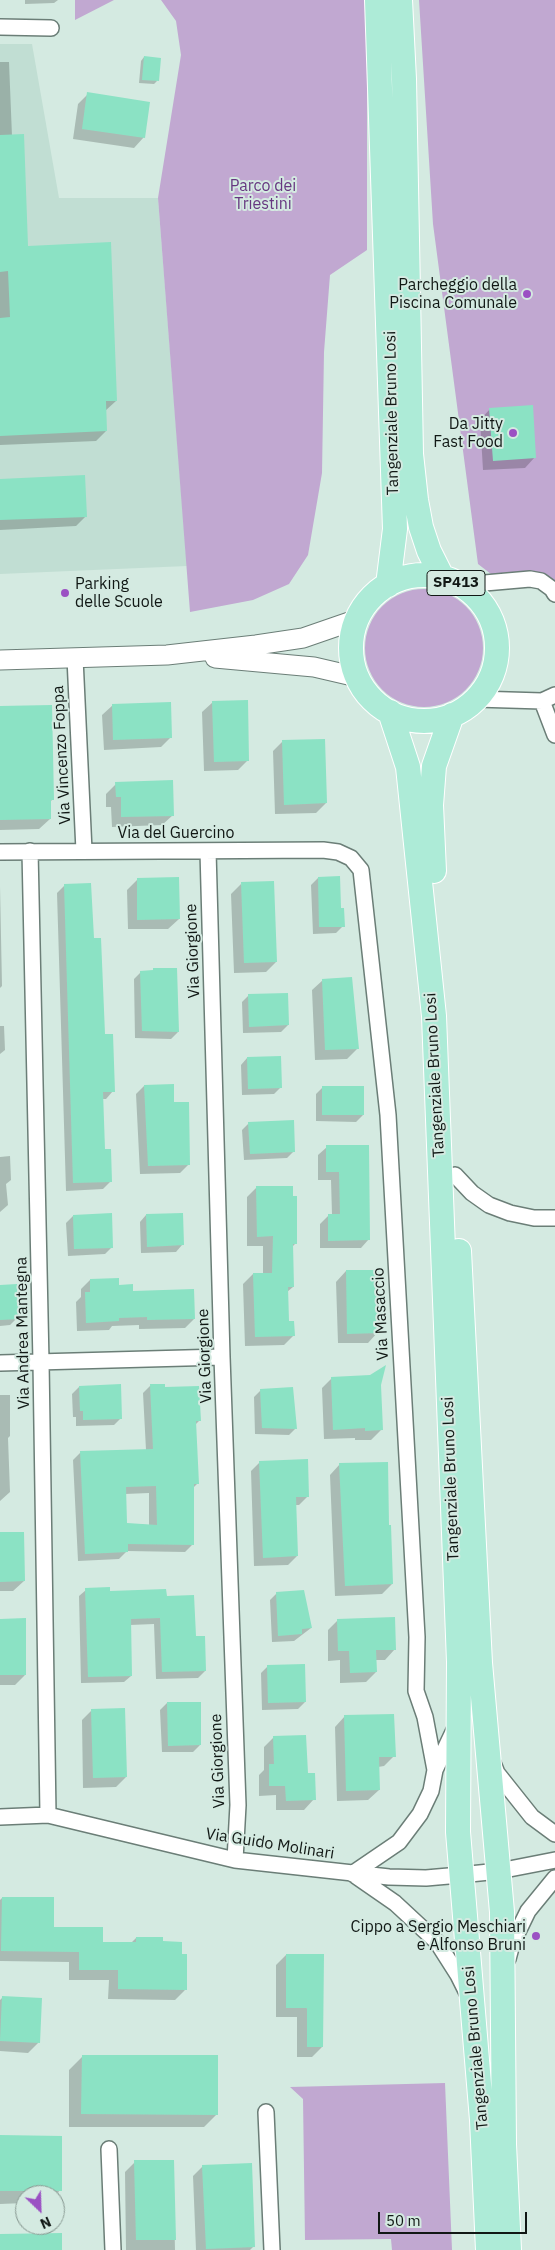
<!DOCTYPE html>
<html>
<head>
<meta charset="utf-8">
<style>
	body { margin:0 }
	#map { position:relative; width:555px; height:2250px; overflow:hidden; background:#d4eae1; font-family:"IBM Plex Sans",sans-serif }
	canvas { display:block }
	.north { position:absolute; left:15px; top:2185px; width:50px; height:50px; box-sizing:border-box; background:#d4eae1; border:1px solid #86968f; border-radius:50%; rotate:156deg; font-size:14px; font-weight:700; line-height:20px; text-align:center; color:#111815 }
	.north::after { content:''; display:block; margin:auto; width:18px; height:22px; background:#9b51c3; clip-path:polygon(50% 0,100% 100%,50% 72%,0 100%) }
	.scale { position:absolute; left:378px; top:2212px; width:149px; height:22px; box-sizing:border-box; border:2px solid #111815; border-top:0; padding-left:6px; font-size:15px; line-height:18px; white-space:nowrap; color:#111815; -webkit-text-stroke:4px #d4eae1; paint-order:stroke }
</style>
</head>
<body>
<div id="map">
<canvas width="555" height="2250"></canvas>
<div class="north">N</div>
<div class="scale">50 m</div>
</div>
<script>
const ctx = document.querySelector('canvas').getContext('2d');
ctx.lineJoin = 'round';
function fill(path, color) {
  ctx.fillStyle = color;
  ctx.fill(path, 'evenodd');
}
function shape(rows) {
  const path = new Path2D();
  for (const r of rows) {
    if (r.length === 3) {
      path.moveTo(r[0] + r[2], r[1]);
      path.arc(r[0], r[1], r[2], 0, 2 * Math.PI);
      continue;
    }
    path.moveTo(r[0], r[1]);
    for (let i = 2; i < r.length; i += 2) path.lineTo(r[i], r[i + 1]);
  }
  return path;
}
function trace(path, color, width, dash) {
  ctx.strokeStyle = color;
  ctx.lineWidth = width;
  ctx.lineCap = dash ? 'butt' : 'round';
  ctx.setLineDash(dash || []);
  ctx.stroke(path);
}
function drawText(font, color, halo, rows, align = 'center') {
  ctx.font = font + ' "IBM Plex Sans",sans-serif';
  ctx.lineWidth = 4;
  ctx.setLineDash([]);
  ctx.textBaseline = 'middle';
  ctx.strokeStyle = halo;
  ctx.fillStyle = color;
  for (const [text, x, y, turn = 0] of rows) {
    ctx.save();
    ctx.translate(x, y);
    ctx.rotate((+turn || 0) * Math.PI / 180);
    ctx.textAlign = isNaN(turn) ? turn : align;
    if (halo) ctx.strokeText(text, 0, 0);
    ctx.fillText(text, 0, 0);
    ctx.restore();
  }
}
fill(shape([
	[0,44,32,44,59,198,158,198,187,566,0,574]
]), '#c1ded3');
fill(shape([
	[75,0,114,0,75,20],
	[161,0,365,0,367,28,367,250,330,275,324,352,322,473,308,555,289,584,253,600,190,612,158,198,181,55,176,21],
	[419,0,555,0,555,585,552,579,500,581,478,564,433,224],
	[424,648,59],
	[445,2083,452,2250,392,2250,391,2239,305,2240,303,2099,290,2087]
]), '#c1a8d1');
fill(shape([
	[25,0,58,0,54,3,25,4],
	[144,57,157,81,154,84,139,83,141,61],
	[0,62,9,62,12,136,27,247,116,401,105,411,106,431,96,441,0,445],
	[88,94,144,137,134,148,73,139,78,104],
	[490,409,535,457,525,468,483,470,480,420],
	[0,480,86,516,76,526,0,530],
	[213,702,248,760,238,770,204,771,202,712],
	[113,705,171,737,161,747,104,750,102,715],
	[0,707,52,800,49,803,50,819,39,829,0,830],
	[283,741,326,803,316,813,275,814,273,751],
	[116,784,173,815,162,825,112,827,111,807,106,807,106,794],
	[318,878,343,926,336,933,313,934,311,885],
	[137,880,179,919,168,929,128,929,127,890],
	[241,884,276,962,266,972,234,973,231,894],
	[65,885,92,940,104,1036,113,1091,106,1099,102,1099,104,1151,111,1181,103,1189,66,1191,57,893],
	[0,886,2,986,0,988],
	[141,972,178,1032,171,1039,135,1038,134,979],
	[323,980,357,1049,347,1059,315,1060,312,990],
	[249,995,288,1025,281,1032,243,1033,242,1002],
	[0,1026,4,1026,5,1050,0,1054],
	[247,1058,281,1087,274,1094,242,1095,241,1065],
	[144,1086,173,1104,189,1164,180,1173,140,1174,136,1094],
	[323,1087,363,1115,356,1122,316,1121,316,1094],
	[249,1123,294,1151,287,1158,244,1160,242,1130],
	[368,1146,369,1239,361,1248,320,1248,320,1224,329,1215,332,1215,331,1180,318,1180,318,1155,327,1147],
	[10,1156,11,1180,6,1184,8,1205,0,1212,0,1157],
	[257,1187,296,1243,292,1247,293,1287,287,1292,288,1322,294,1335,284,1345,245,1346,243,1284,253,1274,263,1274,263,1246,247,1246,247,1197],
	[146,1215,182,1245,176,1252,141,1253,140,1222],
	[73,1216,112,1247,105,1254,68,1256,66,1223],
	[346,1271,378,1332,368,1343,338,1343,336,1282],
	[90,1280,118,1286,194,1319,185,1328,139,1329,139,1325,112,1326,109,1330,77,1331,76,1302,81,1297,81,1289],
	[0,1286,17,1318,10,1325,0,1326],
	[371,1377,380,1385,381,1430,371,1440,355,1440,355,1438,324,1439,322,1388,332,1378],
	[151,1385,164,1389,199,1421,195,1425,197,1484,193,1488,192,1545,185,1552,127,1551,119,1559,78,1561,73,1460,81,1452,146,1450,143,1393],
	[149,1493,149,1525,126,1524,125,1494],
	[79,1387,121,1418,114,1425,76,1426,76,1417,73,1417,72,1394],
	[261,1390,296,1428,289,1435,255,1434,254,1397],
	[0,1395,10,1395,10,1436,8,1438,10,1492,0,1501],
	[260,1462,308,1496,299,1505,295,1505,297,1556,288,1565,254,1566,251,1471],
	[340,1464,387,1526,392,1584,382,1594,335,1596,330,1475],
	[0,1533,24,1581,13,1591,0,1591],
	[86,1590,165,1597,194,1638,205,1671,198,1678,156,1679,154,1624,130,1625,131,1676,124,1682,81,1683,79,1596],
	[277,1593,311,1628,294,1641,272,1642,270,1600],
	[0,1620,25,1675,15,1685,0,1685],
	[338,1620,395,1649,385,1660,375,1660,376,1672,366,1682,340,1683,340,1660,328,1661,328,1630],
	[268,1666,305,1702,298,1709,262,1710,261,1673],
	[167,1703,200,1745,193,1752,162,1752,160,1710],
	[92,1710,126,1777,116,1787,83,1788,82,1720],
	[345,1716,394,1756,384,1766,378,1767,379,1790,368,1800,337,1801,335,1727],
	[274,1737,306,1775,314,1799,304,1810,276,1810,276,1795,259,1796,259,1775,264,1770,264,1747],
	[2,1898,53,1928,102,1943,131,1943,136,1938,162,1943,185,1990,175,2000,108,1999,109,1980,69,1980,69,1962,0,1961,0,1900],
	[286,1955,322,2047,312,2057,297,2057,297,2017,276,2017,276,1965],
	[3,1997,39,2042,28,2053,0,2051,0,2000],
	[82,2057,217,2114,204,2127,69,2127,69,2070],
	[0,2137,60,2190,55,2196,25,2195,25,2203,0,2204],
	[173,2161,175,2250,126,2250,125,2172,135,2162],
	[203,2166,254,2246,250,2250,196,2250,193,2176]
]), '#0003');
fill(shape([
	[144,56,161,58,159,81,142,80],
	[87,92,150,102,145,138,82,129],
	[24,134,28,246,111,242,117,401,106,401,107,431,0,436,0,318,10,317,8,271,0,272,0,135],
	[533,405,536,458,493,461,489,408],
	[85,475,87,517,0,520,0,479],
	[248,700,249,761,214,762,212,701],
	[171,702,172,738,113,740,112,704],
	[52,705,54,800,51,800,51,819,0,820,0,706],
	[325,739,327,803,284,805,282,740],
	[173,780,174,816,121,817,121,797,116,797,115,782],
	[340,876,341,908,344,908,345,927,319,927,318,877],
	[179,877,180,919,137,920,137,878],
	[274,881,277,962,244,963,241,882],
	[91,883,94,938,101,938,105,1034,113,1034,115,1092,103,1092,105,1149,111,1149,112,1182,73,1183,64,884],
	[153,968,177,968,179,1032,142,1031,140,971,153,970],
	[352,977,359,1049,325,1050,322,979],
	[288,993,289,1025,249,1027,248,994],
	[281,1056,282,1088,248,1089,247,1057],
	[174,1084,174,1102,189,1102,190,1165,148,1166,144,1085],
	[322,1086,364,1086,364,1115,322,1115],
	[294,1120,295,1152,250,1154,248,1122],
	[326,1145,369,1145,370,1240,328,1241,328,1214,340,1214,339,1172,326,1172],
	[256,1186,293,1186,293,1196,297,1196,297,1244,293,1244,294,1287,288,1287,289,1321,294,1321,295,1336,255,1337,253,1273,272,1273,273,1236,257,1237],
	[112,1213,113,1248,74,1249,73,1215],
	[183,1213,184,1245,147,1247,146,1214],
	[346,1270,378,1270,380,1333,347,1334],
	[119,1278,119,1285,133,1284,133,1291,194,1289,195,1319,147,1320,147,1317,119,1318,119,1321,86,1323,85,1292,90,1292,90,1279],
	[17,1284,19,1319,0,1320,0,1285],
	[386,1365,381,1385,383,1430,365,1431,365,1428,333,1430,331,1377,370,1375],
	[121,1384,122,1419,83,1420,83,1411,80,1411,79,1386],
	[150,1384,165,1384,165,1387,199,1386,201,1421,196,1421,199,1484,194,1484,194,1545,128,1544,128,1552,85,1554,80,1451,153,1449],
	[156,1486,157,1525,127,1523,126,1487],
	[293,1387,297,1429,262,1428,260,1389],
	[308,1459,309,1497,296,1497,298,1556,263,1558,259,1461],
	[388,1462,389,1525,391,1525,393,1584,345,1586,339,1463],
	[0,1532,24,1532,25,1581,0,1582],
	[110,1587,110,1591,166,1589,167,1596,194,1595,196,1636,205,1636,206,1671,162,1672,160,1618,131,1619,132,1676,88,1677,85,1588],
	[304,1590,312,1628,302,1629,302,1634,278,1636,276,1592],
	[395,1617,396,1650,376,1650,377,1672,350,1673,349,1651,338,1651,337,1619],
	[26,1618,26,1675,0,1675,0,1619],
	[305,1664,306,1702,268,1703,267,1665],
	[167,1702,201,1702,201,1745,168,1746],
	[125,1708,127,1777,93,1778,91,1709],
	[394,1714,396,1757,379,1757,380,1790,346,1791,344,1715],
	[306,1735,308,1773,315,1773,316,1800,286,1801,285,1786,269,1786,269,1764,274,1764,273,1736],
	[2,1897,54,1897,54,1927,103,1927,103,1942,136,1942,136,1937,163,1937,163,1941,182,1942,182,1954,187,1954,187,1990,118,1989,118,1970,79,1970,79,1952,1,1951],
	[286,1954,324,1954,323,2047,307,2047,307,2008,286,2008],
	[2,1996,42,1998,40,2043,0,2041],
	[82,2055,218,2055,218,2115,81,2114],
	[0,2135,62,2136,62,2191,0,2191],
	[134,2160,174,2160,176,2240,136,2240],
	[252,2163,255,2247,206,2249,202,2165],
	[62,2233,62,2250,0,2250,0,2234]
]), '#8be2c4');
const minor = shape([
	[0,27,51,28],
	[462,585,530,579,541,581,552,589,555,594],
	[75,658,84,851],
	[476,699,542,701,555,695],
	[542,701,555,735],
	[30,851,41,1362,48,1815],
	[208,851,222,1357,238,1805,235,1860],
	[0,852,323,850,338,852,351,858,361,870,388,1115,417,1637,416,1691,425,1717,435,1770],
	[455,1175,472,1193,489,1205,510,1213,534,1218,555,1218],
	[0,1363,222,1357],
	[493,1763,497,1773,532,1817,555,1834],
	[0,1817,48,1815,235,1860,389,1877,426,1878,460,1875,499,1871,555,1860],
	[352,1874,399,1842,420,1814,431,1791,435,1770,455,1728],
	[356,1876,395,1903,437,1942,458,1975,467,1993],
	[508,1959,512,1944,528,1911,555,1878],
	[266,2112,272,2250],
	[109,2149,113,2250]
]);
const tertiary = shape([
	[215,658,314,667,357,677],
	[0,660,167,655,256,645,303,638,358,619]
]);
const primary = shape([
	[377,0,395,529,388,585],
	[400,0,404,79,411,454,416,500,421,527,429,551,442,577],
	[424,648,73],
	[390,712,408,767,434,1016,459,1662,458,1832,482,2120,488,2250],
	[434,871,431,805,434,766,452,715],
	[459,1251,480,1663,502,1912,504,2144,509,2250]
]);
trace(minor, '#6b7e77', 18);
trace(tertiary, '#6b7e77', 21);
trace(primary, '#fff', 26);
trace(minor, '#fff', 15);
trace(tertiary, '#fff', 19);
trace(primary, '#adebd7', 24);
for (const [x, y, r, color] of [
	[527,294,5,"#9b51c3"],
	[513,433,5,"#9b51c3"],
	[65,593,5,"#9b51c3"],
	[536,1936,5,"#9b51c3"]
]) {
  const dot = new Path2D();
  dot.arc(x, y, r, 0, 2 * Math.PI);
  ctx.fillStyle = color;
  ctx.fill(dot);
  trace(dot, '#d4eae1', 2);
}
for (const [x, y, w] of [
	[456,583,58]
]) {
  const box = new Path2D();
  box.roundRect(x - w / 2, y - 12.5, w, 25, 4);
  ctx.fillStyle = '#d4eae1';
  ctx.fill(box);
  trace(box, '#111815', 1);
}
drawText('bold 15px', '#111815', null, [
	["SP413",456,583]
]);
drawText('16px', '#663780', '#d4eae1', [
	["Parco dei",263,186],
	["Triestini",263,204]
]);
drawText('16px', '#111815', '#d4eae1', [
	["Parcheggio della",517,285],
	["Piscina Comunale",517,303],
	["Da Jitty",503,424],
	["Fast Food",503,442],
	["Parking",75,584,"left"],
	["delle Scuole",75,602,"left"],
	["Cippo a Sergio Meschiari",526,1927],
	["e Alfonso Bruni",526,1945]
], 'right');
drawText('16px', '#111815', '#d4eae1', [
	["Tangenziale Bruno Losi",392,413,-91],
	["Via Vincenzo Foppa",62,755,-93],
	["Via del Guercino",176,833],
	["Via Giorgione",193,951,-92],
	["Tangenziale Bruno Losi",435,1075,-93],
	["Via Masaccio",381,1314,-93],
	["Via Andrea Mantegna",23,1333,-91],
	["Via Giorgione",205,1356,-92],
	["Tangenziale Bruno Losi",451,1479,-92],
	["Via Giorgione",218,1761,-92],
	["Via Guido Molinari",270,1844,9],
	["Tangenziale Bruno Losi",476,2048,-95]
]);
</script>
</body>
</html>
